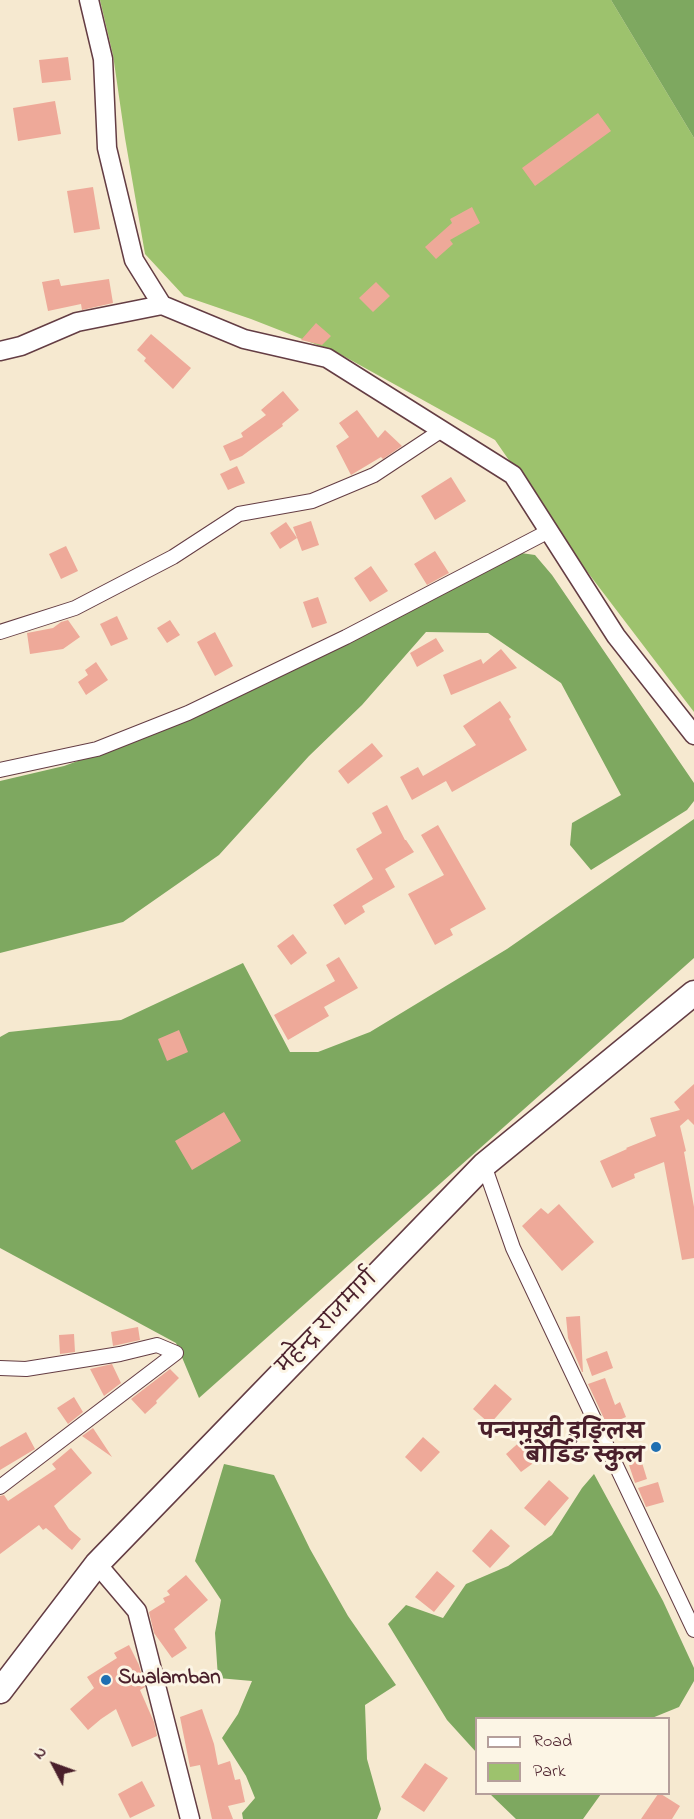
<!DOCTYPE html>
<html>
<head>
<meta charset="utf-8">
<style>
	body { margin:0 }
	#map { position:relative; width:694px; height:1819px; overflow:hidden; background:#f6e9d0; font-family:"Indie Flower",sans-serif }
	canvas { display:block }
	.legend { position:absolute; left:475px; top:1717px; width:195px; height:78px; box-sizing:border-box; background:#fcf5e5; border:2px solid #b59f9b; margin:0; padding:8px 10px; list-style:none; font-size:18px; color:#4a1f2b }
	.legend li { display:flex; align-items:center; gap:12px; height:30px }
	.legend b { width:30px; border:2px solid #b59f9b }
	.north { position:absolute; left:24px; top:1735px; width:60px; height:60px; -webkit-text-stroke:4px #fcf5e5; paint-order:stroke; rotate:311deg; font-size:16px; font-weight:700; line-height:24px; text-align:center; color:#4a1f2b }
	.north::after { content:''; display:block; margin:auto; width:21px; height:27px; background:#4a1f2b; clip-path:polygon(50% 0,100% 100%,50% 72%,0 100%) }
</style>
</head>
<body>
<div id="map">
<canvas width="694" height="1819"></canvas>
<ul class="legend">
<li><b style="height:8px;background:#fff"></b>Road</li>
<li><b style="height:16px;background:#9dc26d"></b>Park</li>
</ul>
<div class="north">N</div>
</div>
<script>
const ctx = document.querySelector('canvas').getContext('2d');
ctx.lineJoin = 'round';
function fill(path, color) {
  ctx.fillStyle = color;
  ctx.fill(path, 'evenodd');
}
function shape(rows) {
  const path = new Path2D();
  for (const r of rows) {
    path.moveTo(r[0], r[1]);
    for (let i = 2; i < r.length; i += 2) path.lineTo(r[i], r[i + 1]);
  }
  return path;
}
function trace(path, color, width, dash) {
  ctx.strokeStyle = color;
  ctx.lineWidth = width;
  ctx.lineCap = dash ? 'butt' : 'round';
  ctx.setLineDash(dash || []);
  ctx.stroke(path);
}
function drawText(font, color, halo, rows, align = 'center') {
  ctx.font = font + ' "Indie Flower","Playpen Sans Deva",sans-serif';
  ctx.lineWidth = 6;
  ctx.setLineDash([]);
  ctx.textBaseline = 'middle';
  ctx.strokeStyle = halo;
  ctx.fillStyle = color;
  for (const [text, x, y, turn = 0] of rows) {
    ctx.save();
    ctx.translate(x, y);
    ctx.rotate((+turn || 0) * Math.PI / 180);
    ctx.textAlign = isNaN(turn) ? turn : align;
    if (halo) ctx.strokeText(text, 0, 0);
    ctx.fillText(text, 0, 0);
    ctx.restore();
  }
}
fill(shape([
	[100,0,611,0,694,138,694,712,576,557,495,440,338,353,251,319,184,296,145,254,125,138,113,55]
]), '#9dc26d');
fill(shape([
	[611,0,694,0,694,138],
	[521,553,535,555,552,575,694,783,694,801,687,810,591,870,570,845,572,823,621,795,561,683,488,633,426,632,362,705,309,756,219,855,123,922,0,953,0,781,64,766,187,721,321,656],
	[694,819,694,958,199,1398,176,1343,0,1248,0,1037,9,1032,121,1020,243,963,290,1052,318,1052,370,1032,507,949],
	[224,1464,274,1475,310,1549,348,1616,396,1685,365,1705,367,1759,381,1809,377,1819,243,1819,242,1813,255,1798,246,1776,222,1738,238,1714,252,1681,218,1678,215,1633,221,1600,195,1561],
	[594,1474,663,1601,694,1668,694,1681,679,1707,652,1718,476,1718,476,1752,447,1720,388,1624,406,1605,443,1618,466,1584,508,1566,552,1535,582,1488],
	[490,1794,601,1794,583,1819,516,1819]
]), '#7ea860');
fill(shape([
	[68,57,71,80,42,83,39,60],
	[55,101,61,134,18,141,13,108],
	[598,113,611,131,535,186,522,168],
	[93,187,100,229,74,233,67,191],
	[472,207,480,223,450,240,453,244,436,259,425,247,452,223,450,219],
	[59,279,61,286,109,279,113,303,82,310,81,304,48,311,42,282],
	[376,282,390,296,373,312,359,298],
	[316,323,331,336,322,345,301,340],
	[151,334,191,368,173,389,144,361,146,358,137,350],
	[283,391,299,410,282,424,283,426,242,456,230,461,223,446,243,437,241,433,266,415,261,410],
	[357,410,378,438,385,430,402,446,383,459,381,457,351,475,336,446,349,437,339,423],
	[237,466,245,483,228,490,220,474],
	[451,477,466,501,435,520,421,496],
	[311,521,319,545,302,551,293,527],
	[286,522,297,538,280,549,270,533],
	[66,546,78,571,61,579,49,554],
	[435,551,449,573,427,585,414,564],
	[371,566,388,591,370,602,354,578],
	[318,597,327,623,312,628,303,602],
	[117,616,128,639,111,646,100,624],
	[68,620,80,637,63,649,30,654,27,633,53,628,61,622],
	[170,620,180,635,167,643,157,628],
	[215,632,233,666,215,676,197,642],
	[436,638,444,651,417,667,410,653],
	[501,649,517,668,451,695,443,675,481,659,483,664],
	[96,662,108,680,86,695,78,682,88,675,85,670],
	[500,701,511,717,509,719,527,750,452,792,446,781,412,800,400,777,418,767,423,776,476,745,463,726],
	[372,743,383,756,348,784,338,771],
	[387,805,405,840,406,840,414,852,385,869,395,887,362,906,365,912,345,925,333,905,373,879,356,849,382,833,372,813],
	[438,825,486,909,450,929,453,935,435,945,408,894,444,875,421,835],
	[293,934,307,953,291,965,277,946],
	[339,957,358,988,324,1007,329,1016,288,1040,274,1015,335,981,326,965],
	[179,1030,188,1052,167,1061,158,1039],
	[694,1084,694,1125,688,1119,680,1126,686,1151,684,1152,694,1207,694,1258,682,1260,664,1162,634,1174,635,1178,612,1188,600,1161,627,1149,626,1148,656,1136,650,1118,680,1110,674,1102],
	[224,1112,241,1141,192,1170,175,1141],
	[559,1204,594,1242,562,1271,522,1226,541,1208,548,1214],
	[580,1316,583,1372,582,1372,568,1338,566,1317],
	[138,1327,140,1340,113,1346,111,1332],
	[74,1334,75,1352,60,1354,59,1335],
	[607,1351,613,1368,592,1376,586,1359],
	[112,1364,121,1383,104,1396,90,1369],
	[170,1369,179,1378,156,1401,157,1403,145,1414,131,1399],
	[605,1378,615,1405,620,1402,626,1417,607,1425,588,1384],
	[495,1384,512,1399,490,1424,473,1409],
	[74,1397,83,1412,68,1424,57,1408],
	[93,1428,112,1457,82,1436],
	[26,1432,35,1449,0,1470,0,1447],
	[423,1437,440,1452,421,1472,405,1457],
	[523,1439,536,1455,529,1458,532,1464,521,1472,506,1454],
	[636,1443,647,1479,635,1483,623,1447],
	[71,1448,92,1473,54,1506,69,1529,81,1539,72,1550,46,1528,43,1530,39,1525,0,1554,0,1496,4,1495,8,1501,56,1469,52,1464],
	[549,1480,569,1498,545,1526,524,1508],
	[658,1482,664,1502,646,1507,638,1488],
	[491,1529,510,1546,490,1568,472,1551],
	[437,1571,455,1586,434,1612,415,1597],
	[186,1575,208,1600,174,1629,187,1648,172,1658,154,1633,149,1612,165,1602,163,1598,170,1595,167,1591],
	[129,1645,139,1665,145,1687,140,1690,154,1722,157,1736,132,1747,116,1709,101,1719,88,1730,70,1709,94,1688,87,1677,117,1658,114,1653],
	[202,1709,214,1744,218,1765,230,1761,235,1780,240,1779,245,1802,228,1806,233,1819,212,1819,200,1765,190,1767,180,1717],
	[425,1763,448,1778,424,1812,401,1797],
	[142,1781,155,1806,130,1818,118,1794],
	[658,1794,661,1794,680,1806,672,1819,641,1819]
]), '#eea999');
const minor = shape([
	[0,632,75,608,173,557,239,514,312,501,374,475,442,430],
	[0,770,97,749,188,713,346,637,549,531],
	[484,1165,513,1248,694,1630],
	[0,1368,26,1369,120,1354,157,1345,176,1353,0,1487]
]);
const tertiary = shape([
	[89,0,103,59,107,148,134,260,162,305,244,339,327,358,513,475,616,636,694,735],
	[0,351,21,346,77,322,162,305],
	[97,1564,137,1611,190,1819]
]);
const trunk = shape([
	[0,1691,97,1564,484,1165,694,993]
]);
trace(minor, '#643d44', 16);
trace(tertiary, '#643d44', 21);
trace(trunk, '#643d44', 27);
trace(minor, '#fff', 14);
trace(tertiary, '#fff', 18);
trace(trunk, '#fff', 24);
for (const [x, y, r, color] of [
	[656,1447,6,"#1f6fb2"],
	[106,1680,6,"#1f6fb2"]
]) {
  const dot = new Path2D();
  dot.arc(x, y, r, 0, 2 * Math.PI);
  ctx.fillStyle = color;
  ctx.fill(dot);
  trace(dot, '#fcf5e5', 2);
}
drawText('21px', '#4a1f2b', '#fcf5e5', [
	["महेन्द्र राजमार्ग",329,1324,-46]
]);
drawText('bold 21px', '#4a1f2b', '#fcf5e5', [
	["पन्चमुखी इङ्लिस",644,1435],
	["बोर्डिङ स्कुल",644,1459],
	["Swalamban",118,1680,"left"]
], 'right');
</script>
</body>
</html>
